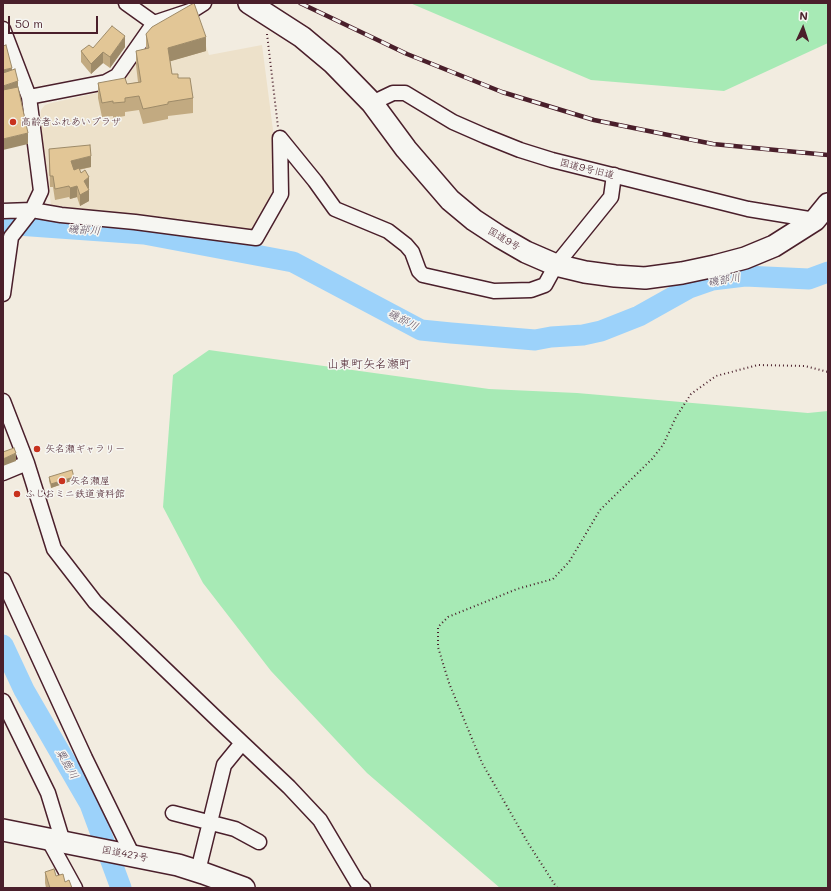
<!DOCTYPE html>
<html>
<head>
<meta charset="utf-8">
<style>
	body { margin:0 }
	#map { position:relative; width:831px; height:891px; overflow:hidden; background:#f2ece0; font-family:Mali,sans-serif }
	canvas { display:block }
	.frame { position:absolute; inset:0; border:4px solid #4a1f2b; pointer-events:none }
	.north { position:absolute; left:783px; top:8px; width:40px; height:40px; -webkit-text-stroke:3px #f6f6f2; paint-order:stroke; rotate:3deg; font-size:11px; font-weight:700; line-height:16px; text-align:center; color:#4a1f2b }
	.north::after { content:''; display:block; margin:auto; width:14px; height:18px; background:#4a1f2b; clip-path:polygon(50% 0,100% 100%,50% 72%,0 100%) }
	.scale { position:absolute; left:8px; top:16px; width:90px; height:18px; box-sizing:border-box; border:2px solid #4a1f2b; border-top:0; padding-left:5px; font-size:12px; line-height:14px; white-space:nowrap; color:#4a1f2b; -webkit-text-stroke:3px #f6f6f2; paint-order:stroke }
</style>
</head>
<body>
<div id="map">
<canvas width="831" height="891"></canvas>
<div class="frame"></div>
<div class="north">N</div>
<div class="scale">50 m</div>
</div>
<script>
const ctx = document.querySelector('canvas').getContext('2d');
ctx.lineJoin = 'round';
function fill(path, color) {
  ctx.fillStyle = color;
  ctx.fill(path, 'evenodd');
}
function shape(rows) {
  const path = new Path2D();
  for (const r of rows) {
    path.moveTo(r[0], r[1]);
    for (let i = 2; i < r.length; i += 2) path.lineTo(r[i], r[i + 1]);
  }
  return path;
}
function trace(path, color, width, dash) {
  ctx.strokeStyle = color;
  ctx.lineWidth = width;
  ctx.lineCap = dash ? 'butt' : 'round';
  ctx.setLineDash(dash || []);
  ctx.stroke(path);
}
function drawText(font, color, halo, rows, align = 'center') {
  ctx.font = font + ' Mali,"Klee One",sans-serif';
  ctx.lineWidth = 3;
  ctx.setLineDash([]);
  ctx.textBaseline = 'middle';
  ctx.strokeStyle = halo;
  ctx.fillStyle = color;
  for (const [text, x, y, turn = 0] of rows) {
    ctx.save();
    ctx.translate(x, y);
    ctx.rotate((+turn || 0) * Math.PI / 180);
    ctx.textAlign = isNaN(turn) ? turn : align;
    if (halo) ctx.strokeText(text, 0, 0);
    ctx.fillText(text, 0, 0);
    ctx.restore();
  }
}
fill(shape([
	[196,15,209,55,262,45,273,130,273,193,254,227,251,230,51,205,40,120,41,110,45,105,51,103,111,90,120,85,151,37]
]), '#ede1ca');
fill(shape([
	[410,3,828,3,828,43,724,91,591,80],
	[209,350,489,389,577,393,808,413,828,411,828,888,500,888,367,773,271,671,203,583,163,507,173,375]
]), '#a7eab5');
trace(shape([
	[3,224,144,234,293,262,421,330,451,333,535,340,551,337,583,335,601,331,639,316,689,288,712,280,745,276,809,279,828,272],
	[3,645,24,690,90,804,121,888]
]), '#9cd2fa', 21);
const minor = shape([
	[126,3,154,23],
	[3,29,29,97,41,191,32,210,11,237,3,294],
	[29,97,106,82,117,76,154,23,193,10,204,3],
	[372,103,393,93,405,93,453,122,485,136,520,150,552,160,748,209,815,220],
	[3,211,32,210,61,215,135,222,256,238,281,194,280,138,315,181,335,209,388,231,406,245,412,252,419,271,423,275,494,291,531,290,545,285,556,265,611,197,614,175],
	[3,401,27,463,54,549,95,602,218,720,289,787,320,820,358,884,363,888],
	[3,473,27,463],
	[3,580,85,758,133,856],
	[3,701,48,793,63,842],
	[173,813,235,829,259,842],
	[48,839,75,888],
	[198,871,224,765,242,743]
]);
const highway = shape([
	[249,3,302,37,333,63,372,103,406,149,450,200,474,220,500,237,526,252,556,265,585,272,615,276,645,278,682,273,715,266,745,258,774,246,815,220,828,204],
	[3,830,178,865,203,873,244,888]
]);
trace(minor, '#4a1f2b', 17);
trace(highway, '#4a1f2b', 24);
trace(shape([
	[267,34,278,127],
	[557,888,528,843,482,763,449,683,438,647,438,627,448,617,517,589,553,579,569,562,600,510,652,459,663,445,676,417,691,394,716,376,758,365,805,366,828,372]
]), '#4a1f2b', 2, [1, 3]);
trace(minor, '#f6f6f2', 14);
trace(highway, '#f6f6f2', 21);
const rail = shape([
	[300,3,407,54,502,92,594,120,713,144,828,155]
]);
trace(rail, '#4a1f2b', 4.5);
trace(rail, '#f6f6f2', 3, [9]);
fill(shape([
	[146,34,206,51,170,61,172,74,178,78,193,98,193,113,168,116,168,119,143,124,139,110,125,112,125,116,113,118,113,116,102,117,98,98,98,83,127,84,138,82,136,65,136,51,146,49],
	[125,47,110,68,103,63,91,74,81,62,81,51,93,48],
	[49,149,91,167,79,170,89,188,88,189,89,201,80,206,77,197,70,199,69,197,55,200,53,187,50,187],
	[49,477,74,480,51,488,49,481],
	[45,872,56,876,72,888,46,888,45,883]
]), '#c2aa81');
fill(shape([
	[125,36,125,47,110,68,110,57],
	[206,37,206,51,168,62,168,48],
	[103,52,103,63,91,74,91,64],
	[12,68,12,75,3,78,3,70],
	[18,81,18,89,3,93,3,86],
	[28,133,28,144,3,150,3,139],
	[91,156,91,167,71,171,71,161],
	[89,177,89,188,84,192,84,181],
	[77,186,77,197,70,199,70,188],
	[89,190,89,201,80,206,80,195],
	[16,453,16,461,3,466,3,459],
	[74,477,74,480,51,488,51,484]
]), '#9e8b69');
const building = shape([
	[194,3,206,37,168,48,172,74,178,74,178,78,190,78,193,98,168,102,168,104,143,109,139,96,125,98,125,102,113,103,113,101,102,103,98,83,125,78,127,84,141,82,136,51,149,48,146,34,152,27,194,3],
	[112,26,125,36,110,57,103,52,91,64,81,51,89,45,93,48,112,26],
	[6,45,12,68,3,70,3,46,6,45],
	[15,69,18,81,3,86,3,73,15,69],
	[18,87,28,133,3,139,3,90,18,87],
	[90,145,91,156,71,161,74,170,79,168,81,173,85,170,89,177,84,181,89,190,80,195,77,186,70,188,69,186,55,189,53,176,50,176,49,149,90,145],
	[14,448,16,453,3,459,3,452,14,448],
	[72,470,74,477,51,484,49,477,72,470],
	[54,869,56,876,63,874,65,882,69,880,72,888,50,888,45,872,54,869]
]);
fill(building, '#e2c696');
trace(building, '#9e8b69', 1);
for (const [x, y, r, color] of [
	[13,122,4,"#c8321e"],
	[37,449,4,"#c8321e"],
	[62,481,4,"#c8321e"],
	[17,494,4,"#c8321e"]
]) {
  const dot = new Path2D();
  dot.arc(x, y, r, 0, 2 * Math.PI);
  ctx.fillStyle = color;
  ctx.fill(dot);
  trace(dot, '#f6f6f2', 1.5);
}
drawText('10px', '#4a1f2b', '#f6f6f2', [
	["高齢者ふれあいプラザ",21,122],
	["矢名瀬ギャラリー",45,449],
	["矢名瀬屋",70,481],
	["ふじおミニ鉄道資料館",25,494]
], 'left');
drawText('10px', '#4a1f2b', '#f6f6f2', [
	["国道9号旧道",587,169,14],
	["国道9号",504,239,30],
	["国道427号",125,854,11]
]);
drawText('italic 11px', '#5e4c5f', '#f6f6f2', [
	["磯部川",84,230,4],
	["磯部川",724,280,-9],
	["磯部川",403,320,27],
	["粟鹿川",67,764,60]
]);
drawText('12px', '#4a1f2b', '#f6f6f2', [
	["山東町矢名瀬町",369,364]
]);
</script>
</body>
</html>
